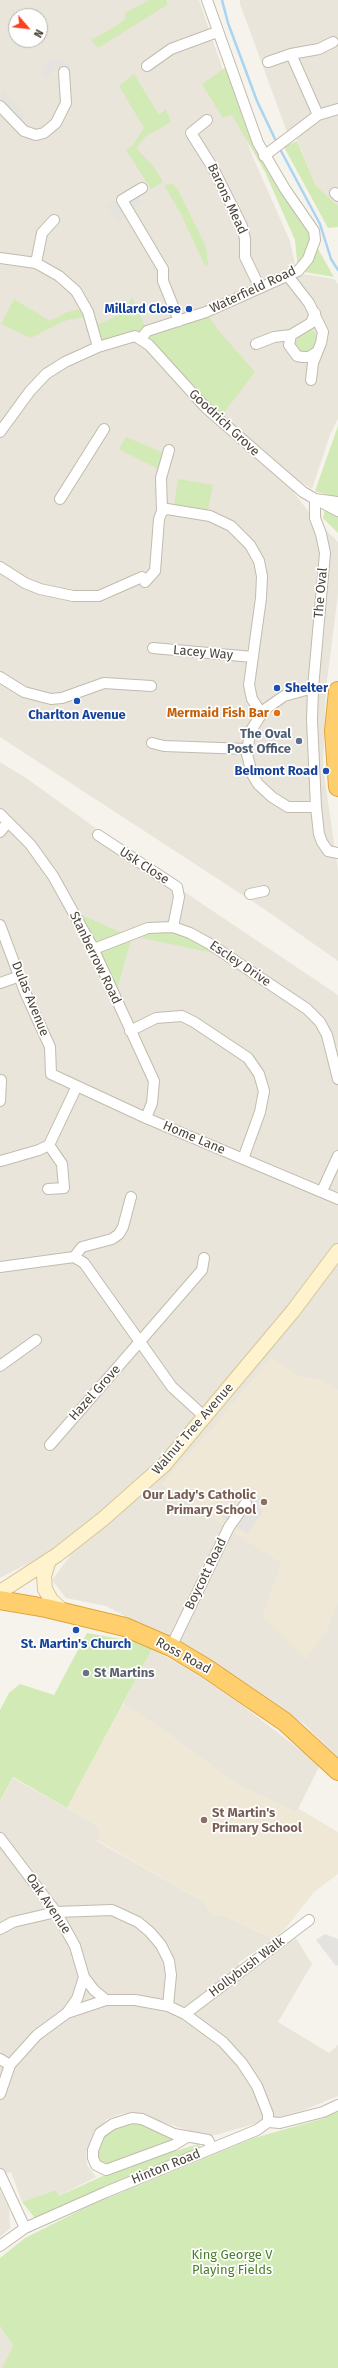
<!DOCTYPE html>
<html>
<head>
<meta charset="utf-8">
<style>
	body { margin:0 }
	#map { position:relative; width:338px; height:2368px; overflow:hidden; background:#f6f3ec; font-family:"Fira Sans",sans-serif }
	canvas { display:block }
	.north { position:absolute; left:8px; top:8px; width:40px; height:40px; box-sizing:border-box; background:#fff; border:1px solid #b7b4b0; border-radius:50%; rotate:118deg; font-size:11px; font-weight:700; line-height:16px; text-align:center; color:#4b4439 }
	.north::after { content:''; display:block; margin:auto; width:14px; height:18px; background:#fc3f1d; clip-path:polygon(50% 0,100% 100%,50% 72%,0 100%) }
</style>
</head>
<body>
<div id="map">
<canvas width="338" height="2368"></canvas>
<div class="north">N</div>
</div>
<script>
const ctx = document.querySelector('canvas').getContext('2d');
ctx.lineJoin = 'round';
function fill(path, color) {
  ctx.fillStyle = color;
  ctx.fill(path, 'evenodd');
}
function shape(rows) {
  const path = new Path2D();
  for (const r of rows) {
    path.moveTo(r[0], r[1]);
    for (let i = 2; i < r.length; i += 2) path.lineTo(r[i], r[i + 1]);
  }
  return path;
}
function trace(path, color, width, dash) {
  ctx.strokeStyle = color;
  ctx.lineWidth = width;
  ctx.lineCap = dash ? 'butt' : 'round';
  ctx.setLineDash(dash || []);
  ctx.stroke(path);
}
function drawText(font, color, halo, rows, align = 'center') {
  ctx.font = font + ' "Fira Sans",sans-serif';
  ctx.lineWidth = 3.5;
  ctx.setLineDash([]);
  ctx.textBaseline = 'middle';
  ctx.strokeStyle = halo;
  ctx.fillStyle = color;
  for (const [text, x, y, turn = 0] of rows) {
    ctx.save();
    ctx.translate(x, y);
    ctx.rotate((+turn || 0) * Math.PI / 180);
    ctx.textAlign = isNaN(turn) ? turn : align;
    if (halo) ctx.strokeText(text, 0, 0);
    ctx.fillText(text, 0, 0);
    ctx.restore();
  }
}
fill(shape([
	[0,0,199,0,252,155,290,241,297,273,334,279,338,284,338,418,330,435,312,489,299,481,294,493,313,517,338,542,338,594,326,688,323,767,338,871,338,961,264,909,0,737],
	[16,16,40,16,40,40,16,40],
	[240,0,338,0,338,206,316,186,293,130,287,132,240,4],
	[0,762,26,778,189,895,338,995,338,1391,319,1380,301,1377,210,1431,162,1484,282,1563,263,1617,325,1633,338,1601,338,1758,304,1724,212,1663,106,1606,66,1598,52,1580,70,1556,56,1549,0,1578],
	[152,1649,196,1674,239,1703,320,1765,296,1813,238,1785,167,1733,123,1704],
	[13,1778,95,1824,100,1832,97,1841,204,1902,211,1914,226,1916,274,1939,238,1963,245,1973,296,1938,312,1964,278,2022,329,2053,338,2045,338,2096,304,2110,208,2137,132,2112,120,2114,107,2119,97,2130,86,2153,87,2165,96,2177,59,2196,56,2190,22,2202,11,2172,0,2175,0,1802],
	[0,2189,9,2209,10,2228,0,2237],
	[0,2326,13,2346,2,2368,0,2368]
]), '#eae5da');
fill(shape([
	[271,1357,301,1377,319,1380,338,1391,338,1601,325,1633,306,1659,263,1617,282,1563,162,1484,210,1431],
	[123,1704,167,1733,238,1785,296,1813,299,1809,338,1832,338,1874,314,1892,285,1929,274,1939,226,1916,211,1915,204,1902,97,1840,100,1832,95,1824,67,1808]
]), '#efe8d6');
fill(shape([
	[149,0,167,0,167,5,98,48,91,40,116,26,125,19,125,13],
	[229,65,258,143,334,277,298,271,295,240,265,172,232,115,223,118,202,84],
	[134,74,159,115,166,109,171,122,145,137,136,148,154,167,163,182,151,189,126,150,133,145,144,128,119,86],
	[297,141,316,186,338,206,338,227,328,228,284,147],
	[173,184,177,188,206,247,208,264,205,266,182,216,164,185],
	[132,297,147,331,206,312,218,330,255,372,219,419,141,339,98,347,93,327,125,312],
	[14,299,50,321,67,312,86,308,89,316,64,321,31,338,1,324],
	[309,330,314,331,317,338,315,347,305,354,297,350,294,346,300,334],
	[338,426,338,498,315,491],
	[126,437,164,453,158,469,119,449],
	[178,479,213,485,208,510,174,505],
	[325,509,338,517,338,533,323,518],
	[73,911,129,936,173,927,228,956,132,936,115,997],
	[87,1633,138,1642,152,1649,67,1808,13,1777,0,1801,0,1710,9,1693,20,1684,54,1695],
	[338,2105,338,2368,2,2368,13,2346,0,2326,0,2258,25,2238,93,2204,254,2138,325,2118,323,2112],
	[124,2122,145,2124,173,2138,173,2142,105,2166,97,2159,97,2145,101,2137],
	[198,2144,201,2147,191,2152,35,2218,22,2202,56,2190,59,2196,118,2169]
]), '#d2eab5');
fill(shape([
	[58,58,71,65,67,73,55,66,49,77,42,74,50,59,56,62],
	[2,89,26,118,20,123,0,98],
	[140,186,144,194,138,198,141,203,117,221,107,205],
	[247,1488,257,1493,255,1495,262,1499,258,1507,263,1511,247,1534,222,1517,231,1501,237,1505],
	[325,1934,338,1939,338,1965,336,1966,316,1940]
]), '#e5e3e0');
trace(shape([
	[222,0,228,23,257,101,275,139],
	[281,151,320,224,331,259,338,270]
]), '#a9d4f2', 2.5);
const street = shape([
	[291,54,318,115],
	[268,62,291,54,319,49,333,42],
	[147,66,171,49,217,32],
	[0,106,24,131,36,135,44,133,56,123,66,103,64,72],
	[207,120,191,133,213,168,242,226,245,239,245,257,260,288],
	[264,156,318,115,338,109],
	[142,188,122,200,163,269,163,281,179,321],
	[335,193,338,196],
	[0,258,36,263,59,276,76,291,88,312,98,347],
	[36,263,42,233,54,220],
	[288,276,309,303,323,332,321,343,313,363,311,380],
	[315,313,311,323,291,335,289,345,297,356,303,357,309,357,317,352],
	[141,339,147,331,206,312,298,271,308,259,315,240,314,231,285,189,258,143,207,0],
	[256,344,274,337,291,335],
	[0,432,30,391,46,374,65,362,98,347,135,336,149,345,206,408,303,492,315,499,315,518,321,534,325,553,313,688,312,720,316,807,319,834,322,842,328,851,338,853],
	[60,499,104,429],
	[338,502,315,499,338,511],
	[162,511,161,478,169,450],
	[0,567,25,583,40,589,73,596,99,596,142,577],
	[145,582,155,571,159,519,162,511,167,509,210,516,231,526,250,545,259,561,262,576,261,598,249,685,252,699,261,713],
	[153,648,253,657],
	[0,677,24,692,51,699,62,698,104,683,151,686],
	[313,688,284,696,264,710,250,732,247,754,252,774,258,784,272,797,288,807,316,807],
	[152,743,164,746,247,749],
	[0,814,30,844,53,876,92,946,154,1081,152,1103,146,1118],
	[0,832,8,822],
	[98,835,177,887,179,897,173,927],
	[250,894,264,891],
	[0,925,25,992,50,1047,51,1074,146,1118,338,1199],
	[94,949,148,928,173,927,190,933,210,944,307,1009,320,1022,327,1035,338,1079],
	[0,983,20,976],
	[130,1031,156,1018,182,1016,194,1022,248,1058,259,1074,264,1091,260,1112,243,1159],
	[0,1101,1,1080],
	[1,1161,39,1150,49,1145,77,1086],
	[48,1189,64,1188,62,1164,49,1145],
	[322,1191,338,1156],
	[74,1257,84,1263,172,1387,206,1418],
	[74,1257,82,1247,112,1239,119,1234,123,1227,131,1197],
	[0,1267,74,1257],
	[0,1366,36,1340],
	[50,1445,202,1270,204,1258],
	[171,1647,229,1527,246,1503],
	[0,1838,56,1912,75,1946,84,1977,94,1990,106,2000],
	[0,1929,13,1922,56,1912,112,1910,138,1922,150,1932,161,1945,169,1961,171,1975,168,2006],
	[67,2013,77,1999,84,1977],
	[185,2014,309,1920],
	[0,2059,10,2065],
	[0,2094,10,2065,37,2035,67,2013,106,2000,135,2000,168,2006,185,2014,223,2042,242,2063,257,2086,268,2114,268,2122],
	[187,2137,174,2145,106,2170,96,2165,93,2158,93,2150,100,2133,113,2124,132,2118,142,2119,174,2134,208,2140,212,2148],
	[0,2174,25,2228],
	[0,2246,25,2228,106,2192,257,2130,268,2122,280,2123,323,2112,338,2105]
]);
const secondary = shape([
	[49,1560,44,1576,45,1589,51,1600,65,1613],
	[0,1592,57,1555,103,1519,164,1465,293,1311,338,1251]
]);
const highway = shape([
	[338,691,334,731,338,787],
	[0,1600,46,1608,125,1627,171,1647,206,1668,285,1722,338,1771]
]);
trace(street, '#c2bbae', 12);
trace(secondary, '#d6c79b', 16);
trace(highway, '#e0a43c', 20);
trace(street, '#fff', 10);
trace(secondary, '#fff3cd', 14);
trace(highway, '#ffcf6e', 18);
for (const [x, y, r, color] of [
	[189,309,4,"#1a4fb4"],
	[277,688,4,"#1a4fb4"],
	[77,701,4,"#1a4fb4"],
	[277,713,4,"#e8710a"],
	[299,741,4,"#5c6f8a"],
	[326,771,4,"#1a4fb4"],
	[264,1502,4,"#8d6e63"],
	[76,1630,4,"#1a4fb4"],
	[86,1673,4,"#6b7280"],
	[204,1820,4,"#8d6e63"]
]) {
  const dot = new Path2D();
  dot.arc(x, y, r, 0, 2 * Math.PI);
  ctx.fillStyle = color;
  ctx.fill(dot);
  trace(dot, '#fff', 1.5);
}
drawText('13px', '#4b4439', '#fff', [
	["Barons Mead",227,199,65],
	["Waterfield Road",253,290,-25],
	["Goodrich Grove",224,423,43],
	["The Oval",321,593,-85],
	["Lacey Way",203,653,5],
	["Usk Close",144,866,33],
	["Stanberrow Road",95,958,64],
	["Escley Drive",240,964,34],
	["Dulas Avenue",30,999,68],
	["Home Lane",194,1138,23],
	["Hazel Grove",95,1393,-48],
	["Walnut Tree Avenue",193,1429,-49],
	["Boycott Road",206,1574,-64],
	["Ross Road",183,1656,29],
	["Oak Avenue",48,1904,56],
	["Hollybush Walk",247,1967,-37],
	["Hinton Road",166,2167,-22]
]);
drawText('bold 13px', '#164399', '#fff', [
	["Millard Close",181,309],
	["Shelter",285,688,"left"],
	["Charlton Avenue",77,715,"center"],
	["Belmont Road",318,771],
	["St. Martin's Church",76,1644,"center"]
], 'right');
drawText('bold 13px', '#c56008', '#fff', [
	["Mermaid Fish Bar",269,713]
], 'right');
drawText('bold 13px', '#4e5e75', '#fff', [
	["The Oval",291,734],
	["Post Office",291,749]
], 'right');
drawText('bold 13px', '#785e54', '#fff', [
	["Our Lady's Catholic",256,1495],
	["Primary School",256,1510],
	["St Martin's",212,1813,"left"],
	["Primary School",212,1828,"left"]
], 'right');
drawText('bold 13px', '#5b616d', '#fff', [
	["St Martins",94,1673]
], 'left');
drawText('13px', '#4a7f2a', '#fff', [
	["King George V",232,2255],
	["Playing Fields",232,2270]
]);
</script>
</body>
</html>
